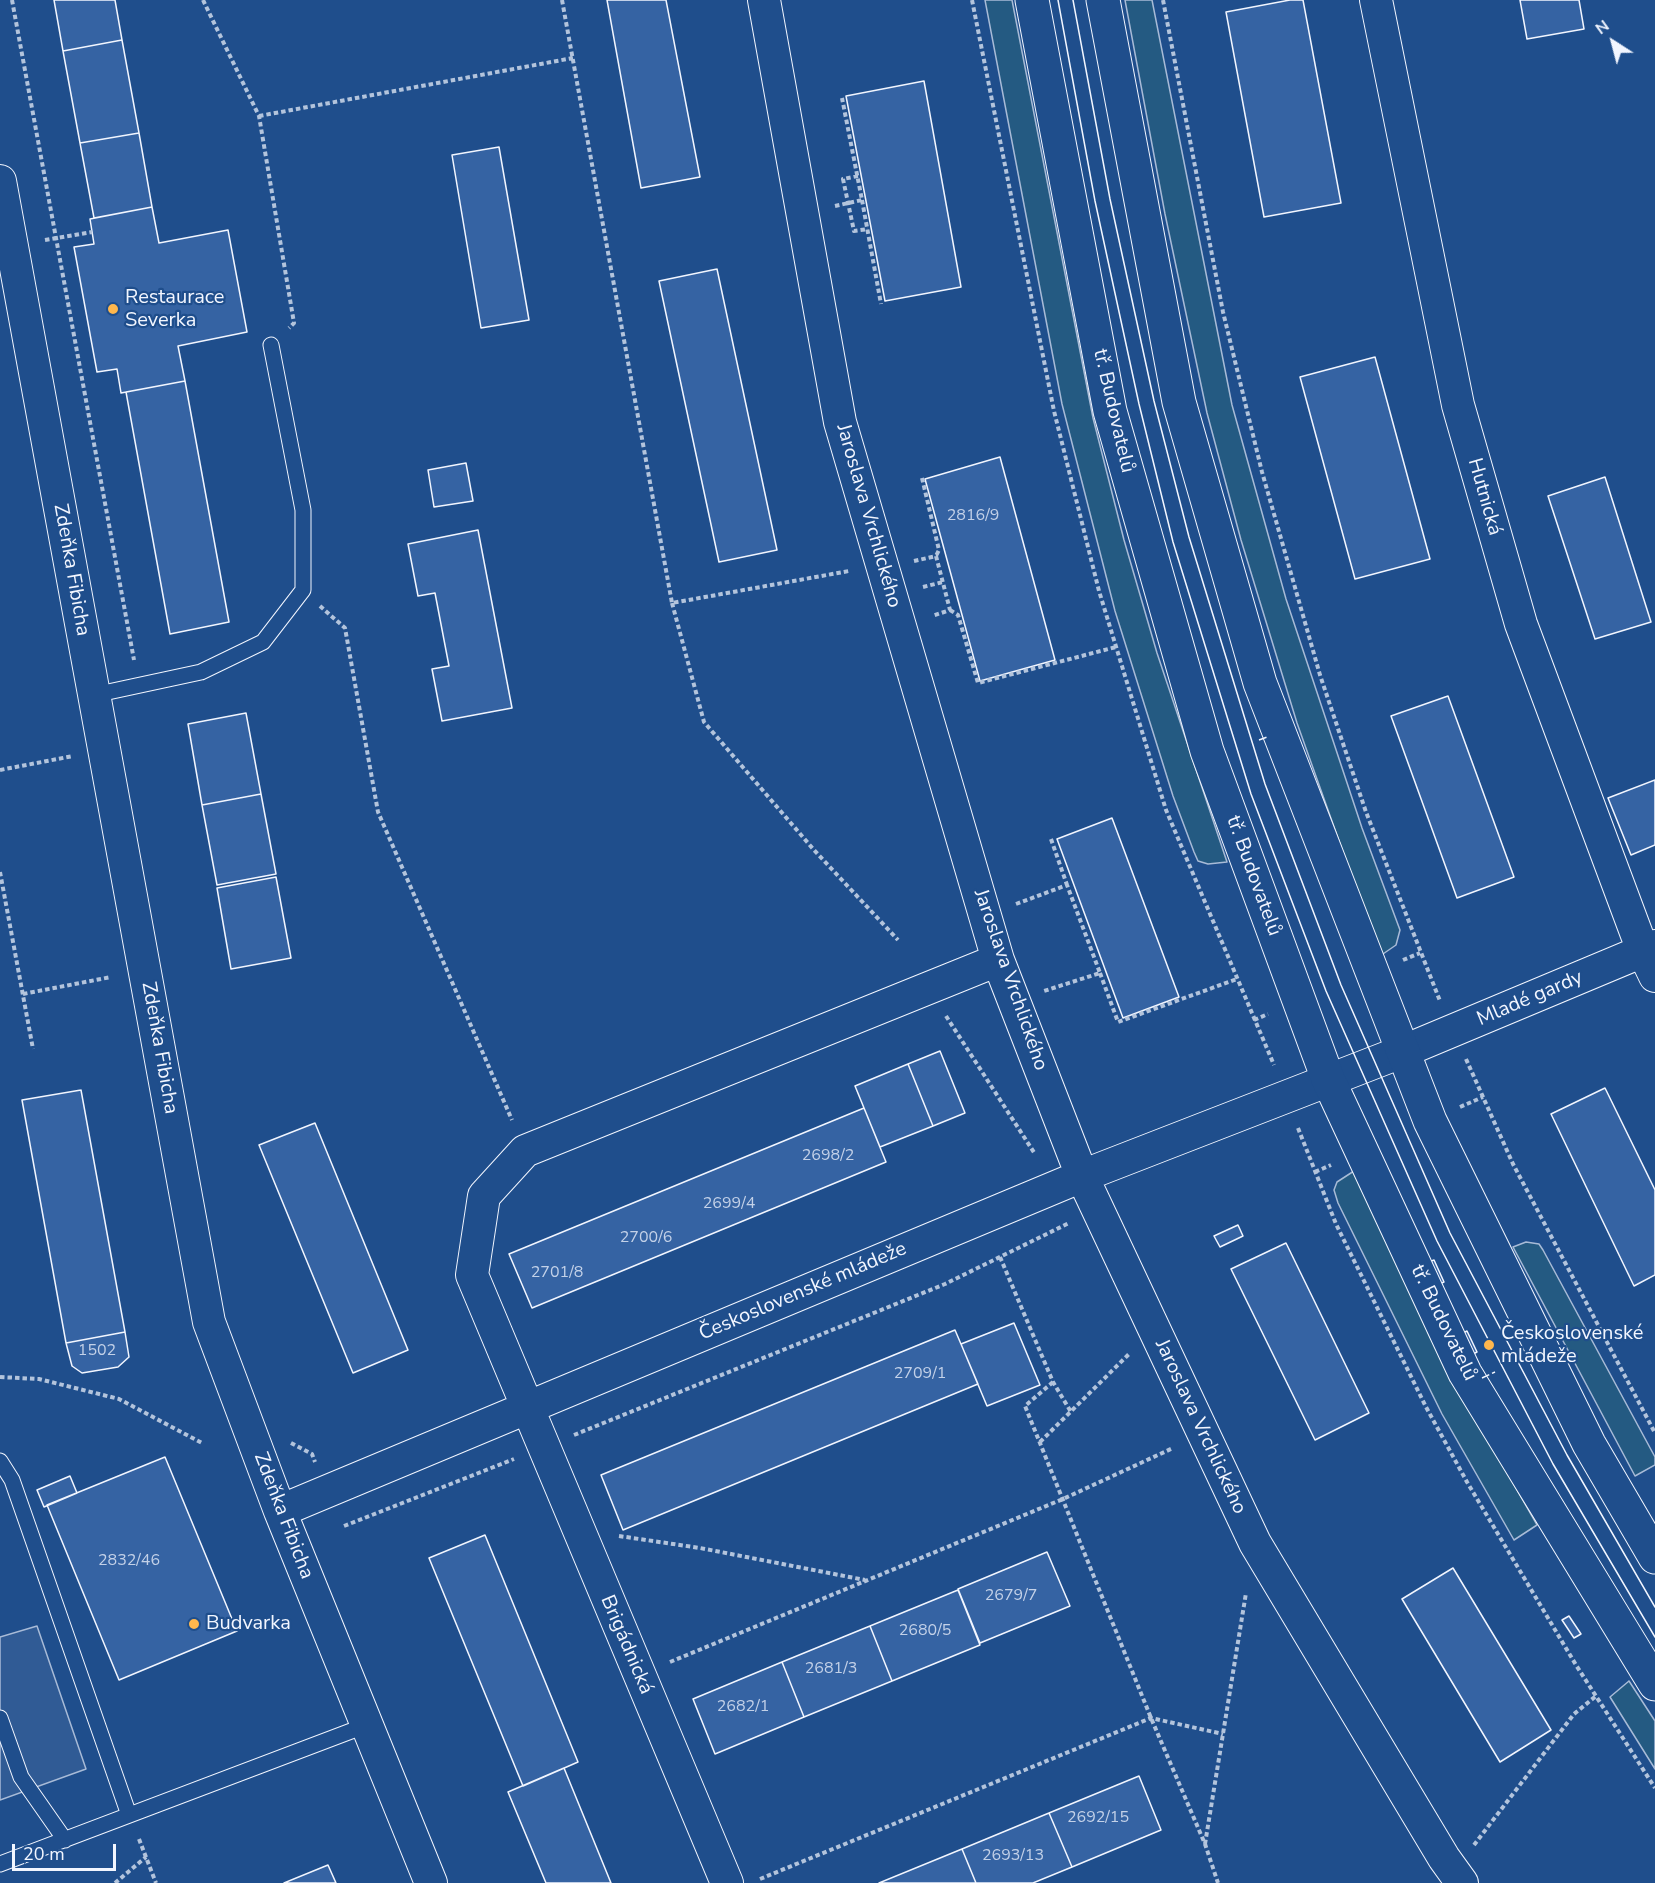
<!DOCTYPE html>
<html>
<head>
<meta charset="utf-8">
<style>
	body { margin:0 }
	#map { position:relative; width:1655px; height:1883px; overflow:hidden; background:#1f4e8c; font-family:"Nunito Sans",sans-serif }
	canvas { display:block }
	.north { position:absolute; left:1583px; top:12px; width:60px; height:60px; -webkit-text-stroke:4px #1f4e8c; paint-order:stroke; rotate:324deg; font-size:16px; font-weight:700; line-height:24px; text-align:center; color:#f2f6ff }
	.north::after { content:''; display:block; margin:auto; width:21px; height:27px; background:#f2f6ff; clip-path:polygon(50% 0,100% 100%,50% 72%,0 100%) }
	.scale { position:absolute; left:12px; top:1844px; width:104px; height:27px; box-sizing:border-box; border:3px solid #f2f6ff; border-top:0; padding-left:8px; font-size:18px; line-height:21px; white-space:nowrap; color:#f2f6ff; -webkit-text-stroke:4px #1f4e8c; paint-order:stroke }
</style>
</head>
<body>
<div id="map">
<canvas width="1655" height="1883"></canvas>
<div class="north">N</div>
<div class="scale">20 m</div>
</div>
<script>
const ctx = document.querySelector('canvas').getContext('2d');
ctx.lineJoin = 'round';
function fill(path, color) {
  ctx.fillStyle = color;
  ctx.fill(path, 'evenodd');
}
function shape(rows) {
  const path = new Path2D();
  for (const r of rows) {
    path.moveTo(r[0], r[1]);
    for (let i = 2; i < r.length; i += 2) path.lineTo(r[i], r[i + 1]);
  }
  return path;
}
function trace(path, color, width, dash) {
  ctx.strokeStyle = color;
  ctx.lineWidth = width;
  ctx.lineCap = dash ? 'butt' : 'round';
  ctx.setLineDash(dash || []);
  ctx.stroke(path);
}
function drawText(font, color, halo, rows, align = 'center') {
  ctx.font = font + ' "Nunito Sans",sans-serif';
  ctx.lineWidth = 4.5;
  ctx.setLineDash([]);
  ctx.textBaseline = 'middle';
  ctx.strokeStyle = halo;
  ctx.fillStyle = color;
  for (const [text, x, y, turn = 0] of rows) {
    ctx.save();
    ctx.translate(x, y);
    ctx.rotate((+turn || 0) * Math.PI / 180);
    ctx.textAlign = isNaN(turn) ? turn : align;
    if (halo) ctx.strokeText(text, 0, 0);
    ctx.fillText(text, 0, 0);
    ctx.restore();
  }
}
const green = shape([
	[985,0,1012,0,1093,418,1124,540,1157,653,1227,862,1208,864,1198,861,1194,852,1173,796,1115,611,1062,404,985,0],
	[1125,0,1152,0,1232,405,1286,599,1362,828,1400,930,1396,945,1380,956,1297,723,1241,540,1207,413,1165,214,1125,0],
	[1354,1171,1460,1390,1537,1525,1514,1540,1442,1414,1338,1203,1334,1190,1337,1182,1354,1171],
	[1526,1242,1539,1244,1543,1250,1655,1457,1655,1465,1635,1476,1513,1247,1526,1242],
	[1629,1681,1655,1721,1655,1769,1610,1697,1629,1681]
]);
fill(green, '#245a82');
trace(green, '#a8bbd7', 1.5);
const parking = shape([
	[37,1626,86,1769,0,1800,0,1637,37,1626]
]);
fill(parking, '#305b95');
trace(parking, '#a8bbd7', 1.5);
const building = shape([
	[54,0,115,0,122,40,63,51,54,0],
	[607,0,666,0,700,177,641,188,607,0],
	[1290,0,1303,0,1341,203,1264,217,1226,12,1290,0],
	[1520,0,1579,0,1584,29,1527,39,1520,0],
	[122,40,139,133,80,143,63,51,122,40],
	[924,81,961,287,885,301,846,96,924,81],
	[139,133,152,207,94,218,80,143,139,133],
	[499,147,529,320,481,328,452,155,499,147],
	[152,207,159,243,228,230,247,332,178,346,185,381,121,393,117,369,97,372,74,247,94,244,90,219,152,207],
	[717,269,777,550,719,562,659,281,717,269],
	[1375,357,1430,559,1355,579,1300,377,1375,357],
	[185,381,229,622,170,634,126,392,185,381],
	[1000,457,1055,660,980,681,925,479,1000,457],
	[466,463,473,501,434,507,428,470,466,463],
	[1605,477,1651,622,1595,639,1548,496,1605,477],
	[478,530,512,708,442,721,432,669,449,666,435,593,418,596,408,544,478,530],
	[1448,696,1514,877,1457,898,1391,716,1448,696],
	[246,713,261,794,202,805,188,724,246,713],
	[1655,780,1655,845,1631,855,1608,798,1655,780],
	[261,794,276,874,217,885,202,805,261,794],
	[1112,818,1179,997,1123,1018,1057,839,1112,818],
	[276,877,291,958,231,969,217,888,276,877],
	[940,1051,965,1113,933,1126,908,1064,940,1051],
	[908,1064,933,1126,880,1147,855,1086,908,1064],
	[1605,1088,1655,1190,1655,1275,1634,1286,1551,1114,1605,1088],
	[81,1090,125,1332,66,1343,22,1100,81,1090],
	[864,1108,886,1162,532,1308,509,1254,864,1108],
	[315,1123,408,1350,353,1373,259,1145,315,1123],
	[1238,1225,1243,1236,1220,1247,1214,1236,1238,1225],
	[1286,1243,1369,1413,1315,1440,1231,1269,1286,1243],
	[1434,1260,1444,1282,1437,1285,1426,1263,1434,1260],
	[1014,1323,1040,1385,987,1406,961,1344,1014,1323],
	[955,1330,978,1384,623,1530,601,1475,955,1330],
	[1467,1331,1477,1352,1471,1355,1461,1334,1467,1331],
	[125,1332,129,1357,118,1367,82,1373,72,1366,66,1343,125,1332],
	[165,1457,237,1631,119,1680,47,1505,165,1457],
	[70,1476,77,1493,44,1507,37,1490,70,1476],
	[485,1535,578,1762,523,1786,429,1558,485,1535],
	[1047,1552,1070,1606,980,1643,958,1589,1047,1552],
	[1453,1568,1551,1730,1500,1762,1402,1599,1453,1568],
	[958,1590,980,1645,892,1681,870,1626,958,1590],
	[1569,1616,1581,1634,1574,1638,1562,1620,1569,1616],
	[870,1626,892,1681,804,1717,782,1662,870,1626],
	[782,1662,804,1717,715,1754,693,1699,782,1662],
	[564,1768,611,1883,546,1883,508,1792,564,1768],
	[1139,1776,1161,1830,1072,1867,1049,1813,1139,1776],
	[1049,1813,1072,1867,1033,1883,976,1883,962,1849,1049,1813],
	[962,1849,976,1883,879,1883,962,1849],
	[328,1865,336,1883,284,1883,328,1865]
]);
fill(building, '#3563a3');
trace(building, '#f2f6ff', 1.5);
const service = shape([
	[94,695,201,672,263,642,303,590,303,510,271,345],
	[0,1461,12,1480,129,1815],
	[0,1718,21,1777,65,1840],
	[0,1864,367,1725]
]);
const minor = shape([
	[764,0,840,422,998,960,1082,1176,1255,1543,1444,1858,1462,1883],
	[1376,0,1458,405,1521,624,1643,951,1655,976],
	[0,181,209,1322,280,1511,431,1883],
	[280,1511,1082,1176,1404,1051,1655,946],
	[727,1883,472,1275,484,1196,525,1151,998,960]
]);
const tertiary = shape([
	[1032,0,1110,411,1207,751,1328,1079,1465,1373,1655,1684],
	[1103,0,1179,402,1260,683,1430,1121,1589,1444,1655,1557]
]);
trace(service, '#f2f6ff', 17);
trace(minor, '#f2f6ff', 34);
trace(tertiary, '#f2f6ff', 35);
trace(shape([
	[12,0,134,660],
	[203,0,259,116,294,323,289,328],
	[562,0,672,603,849,571],
	[972,0,1054,411,1099,591,1166,810,1274,1065],
	[1163,0,1223,312,1262,472,1320,675,1366,812,1440,1001],
	[259,116,573,58],
	[858,176,843,179,854,231,868,229],
	[862,200,881,304],
	[835,206,862,200,842,98],
	[45,240,92,232],
	[922,478,939,550,936,556],
	[914,561,936,556,950,610,932,616],
	[923,587,943,582],
	[672,603,704,722,814,850,898,940],
	[320,606,345,628,378,812,512,1120],
	[950,610,958,615,978,683,1116,647],
	[0,770,73,756],
	[1051,839,1067,885],
	[0,872,33,1049],
	[1016,904,1067,885,1100,973,1044,991],
	[1403,960,1420,953],
	[1100,973,1118,1022,1237,979],
	[23,994,111,977],
	[946,1016,1035,1154],
	[1254,1020,1268,1014],
	[1466,1059,1513,1164,1655,1433],
	[1460,1107,1483,1097],
	[1298,1128,1336,1224,1426,1407,1467,1482,1576,1665,1655,1788],
	[1315,1172,1331,1165],
	[1000,1257,1053,1382,1071,1412],
	[0,1377,39,1379,119,1399,202,1443],
	[1053,1382,1025,1406,1151,1718,1205,1844,1218,1883],
	[574,1435,945,1284,1069,1223],
	[1040,1442,1129,1354],
	[291,1443,312,1454,315,1462],
	[344,1526,514,1459],
	[619,1536,700,1548,865,1580],
	[670,1662,1063,1499,1173,1448],
	[139,1839,156,1883],
	[1205,1844,1246,1593],
	[1474,1845,1574,1714,1596,1696],
	[760,1879,1151,1718,1223,1734],
	[115,1883,146,1857]
]), '#b3c4dc', 4, [4.5, 3]);
trace(service, '#1f4e8c', 15);
trace(minor, '#1f4e8c', 32);
trace(tertiary, '#1f4e8c', 33);
trace(shape([
	[1058,0,1095,201,1139,404,1173,542,1251,794,1326,991,1437,1241,1553,1464,1655,1637],
	[1073,0,1110,199,1154,401,1189,537,1265,784,1341,985,1450,1233,1567,1455,1655,1607]
]), '#f2f6ff', 1.5);
trace(shape([
	[1259,740,1267,737],
	[1482,1378,1495,1372]
]), '#f2f6ff', 1.5, [8, 3]);
for (const [x, y, r, color] of [
	[113,309,6,"#ffb74d"],
	[1489,1345,6,"#ffb74d"],
	[194,1624,6,"#ffb74d"]
]) {
  const dot = new Path2D();
  dot.arc(x, y, r, 0, 2 * Math.PI);
  ctx.fillStyle = color;
  ctx.fill(dot);
  trace(dot, '#1f4e8c', 2);
}
drawText('16px', '#c3d1e8', null, [
	["2816/9",973,516],
	["2698/2",828,1156],
	["2699/4",729,1204],
	["2700/6",646,1238],
	["2701/8",557,1273],
	["1502",97,1351],
	["2709/1",920,1374],
	["2832/46",129,1561],
	["2679/7",1011,1596],
	["2680/5",925,1631],
	["2681/3",831,1669],
	["2682/1",743,1707],
	["2692/15",1098,1818],
	["2693/13",1013,1856]
]);
drawText('20px', '#f2f6ff', '#1f4e8c', [
	["Restaurace",125,298],
	["Severka",125,321],
	["Československé",1501,1334],
	["mládeže",1501,1357],
	["Budvarka",206,1624]
], 'left');
drawText('20px', '#f2f6ff', '#1f4e8c', [
	["tř. Budovatelů",1113,411,77],
	["Hutnická",1484,497,74],
	["Jaroslava Vrchlického",868,516,74],
	["Zdeňka Fibicha",71,570,80],
	["tř. Budovatelů",1253,876,70],
	["Jaroslava Vrchlického",1010,980,71],
	["Mladé gardy",1530,999,-23],
	["Zdeňka Fibicha",159,1048,80],
	["Československé mládeže",803,1292,-23],
	["tř. Budovatelů",1443,1323,64],
	["Jaroslava Vrchlického",1200,1427,65],
	["Zdeňka Fibicha",283,1516,69],
	["Brigádnická",626,1645,67]
]);
</script>
</body>
</html>
